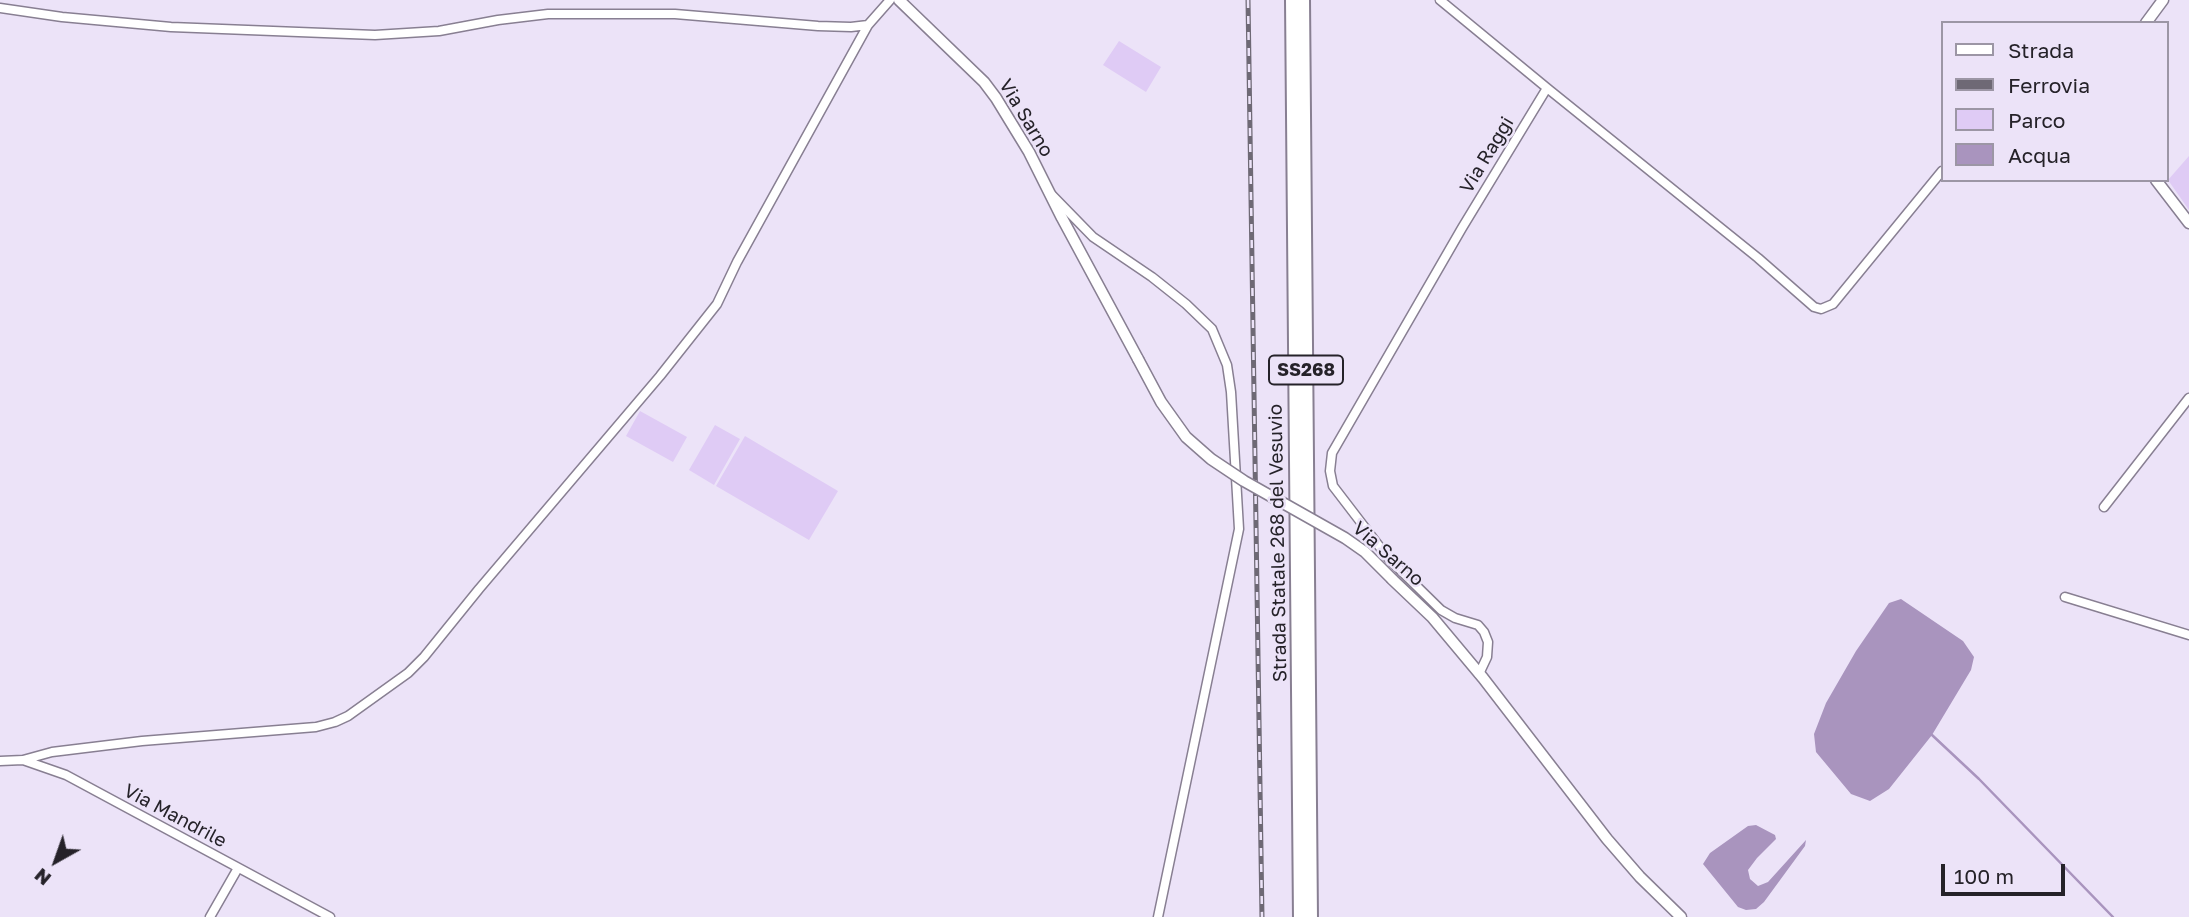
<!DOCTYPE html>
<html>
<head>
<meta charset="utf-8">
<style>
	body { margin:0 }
	#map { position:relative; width:2189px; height:917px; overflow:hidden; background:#ece3f8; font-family:"Golos Text",sans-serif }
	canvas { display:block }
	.legend { position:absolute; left:1941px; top:21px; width:228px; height:161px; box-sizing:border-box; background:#ece3f8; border:2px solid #9c96a5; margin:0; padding:9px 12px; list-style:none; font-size:21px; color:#252229 }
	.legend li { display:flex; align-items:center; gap:14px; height:35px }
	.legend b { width:35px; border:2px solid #9c96a5 }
	.north { position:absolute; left:21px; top:826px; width:70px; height:70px; -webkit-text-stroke:5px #ece3f8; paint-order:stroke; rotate:220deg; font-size:19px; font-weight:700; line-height:28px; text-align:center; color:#252229 }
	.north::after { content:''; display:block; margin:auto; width:24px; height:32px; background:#252229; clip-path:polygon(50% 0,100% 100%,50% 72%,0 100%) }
	.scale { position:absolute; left:1941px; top:864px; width:124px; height:32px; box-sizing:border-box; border:4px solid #252229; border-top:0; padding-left:9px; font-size:21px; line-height:24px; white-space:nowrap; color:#252229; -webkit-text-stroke:5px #ece3f8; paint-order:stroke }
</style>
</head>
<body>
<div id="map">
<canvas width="2189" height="917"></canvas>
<ul class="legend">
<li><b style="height:9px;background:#fff"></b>Strada</li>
<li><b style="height:9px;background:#6e6975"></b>Ferrovia</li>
<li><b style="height:19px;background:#dfcbf5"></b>Parco</li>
<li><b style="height:19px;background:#a994be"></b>Acqua</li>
</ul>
<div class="north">N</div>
<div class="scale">100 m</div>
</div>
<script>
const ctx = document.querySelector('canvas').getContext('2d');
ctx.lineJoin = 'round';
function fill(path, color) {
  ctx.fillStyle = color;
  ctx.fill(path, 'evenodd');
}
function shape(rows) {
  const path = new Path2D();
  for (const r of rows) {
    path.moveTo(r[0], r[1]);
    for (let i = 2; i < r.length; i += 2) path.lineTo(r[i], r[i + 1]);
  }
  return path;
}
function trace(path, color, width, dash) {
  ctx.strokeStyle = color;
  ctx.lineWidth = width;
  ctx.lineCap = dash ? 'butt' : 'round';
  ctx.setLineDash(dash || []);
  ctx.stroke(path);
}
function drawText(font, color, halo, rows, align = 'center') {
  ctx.font = font + ' "Golos Text",sans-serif';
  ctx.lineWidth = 5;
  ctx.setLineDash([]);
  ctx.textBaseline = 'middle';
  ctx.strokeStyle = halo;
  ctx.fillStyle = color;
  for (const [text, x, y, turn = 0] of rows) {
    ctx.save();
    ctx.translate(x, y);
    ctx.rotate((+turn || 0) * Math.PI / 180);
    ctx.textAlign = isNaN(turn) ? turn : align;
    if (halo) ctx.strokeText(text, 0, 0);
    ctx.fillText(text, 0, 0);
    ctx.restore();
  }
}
fill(shape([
	[1119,41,1161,67,1146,92,1103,65],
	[2189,156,2189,210,2168,180],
	[640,411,687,437,673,462,626,436],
	[715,425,740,439,714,485,689,470],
	[745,436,838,491,809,540,716,486]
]), '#dfcbf5');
fill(shape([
	[1901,599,1963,641,1974,657,1971,670,1932,735,1889,789,1870,801,1851,794,1816,752,1814,734,1826,703,1856,651,1889,603],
	[1756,825,1775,835,1776,839,1757,858,1748,870,1750,879,1758,886,1768,882,1806,840,1805,846,1764,902,1756,909,1746,910,1738,907,1703,864,1710,853,1748,826]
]), '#a994be');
trace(shape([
	[1932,735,1979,779,2113,917]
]), '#a994be', 2.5);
const minor = shape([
	[1440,0,1547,88],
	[0,8,62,17,171,27,375,35,439,31,498,20,548,14,675,14,818,26,851,27,868,25],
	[1052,195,1093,237,1152,277,1186,304,1212,329,1227,365,1231,392,1239,529,1158,917],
	[2104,507,2189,398],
	[2065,597,2189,635],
	[1479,674,1487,657,1488,642,1484,632,1478,625,1455,618,1441,610,1389,559,1333,486,1330,471,1332,453,1462,228,1547,88,1758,258,1814,307,1821,309,1833,304,1942,171],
	[23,760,52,752,142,741,316,727,335,722,348,716,408,673,424,657,479,589,660,376,717,304,737,262,868,25,890,0],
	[0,761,23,760,66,775,330,917],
	[210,917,238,868]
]);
const tertiary = shape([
	[899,0,984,82,996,98,1029,152,1062,218,1138,359],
	[2146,23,2163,0],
	[2156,180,2189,223],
	[1392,579,1432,617,1483,678,1607,839,1640,877,1681,917]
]);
const trunk = shape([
	[1292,0,1300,917],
	[1303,0,1311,917]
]);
trace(minor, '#887f92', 11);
trace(tertiary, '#887f92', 13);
trace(trunk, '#887f92', 16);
trace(minor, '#fff', 8);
trace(tertiary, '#fff', 10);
trace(trunk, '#fff', 12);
const rail = shape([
	[1248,0,1262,917]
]);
trace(rail, '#6e6975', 5);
trace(rail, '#ece3f8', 2.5, [8]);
const tertiaryBridge = shape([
	[1138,359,1161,402,1186,437,1211,459,1244,481,1345,538,1365,552,1392,579]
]);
trace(tertiaryBridge, '#887f92', 13, []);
trace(tertiaryBridge, '#fff', 10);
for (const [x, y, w] of [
	[1306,370,74]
]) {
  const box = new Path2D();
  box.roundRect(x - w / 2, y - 14.5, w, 29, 5);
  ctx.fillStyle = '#ece3f8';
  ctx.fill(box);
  trace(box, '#252229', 2);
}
drawText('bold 18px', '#252229', null, [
	["SS268",1306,370]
]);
drawText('19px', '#252229', '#ece3f8', [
	["Via Sarno",1026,118,59],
	["Via Raggi",1487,155,-59],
	["Strada Statale 268 del Vesuvio",1278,543,-91],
	["Via Sarno",1388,554,41],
	["Via Mandrile",175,816,28]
]);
</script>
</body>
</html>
